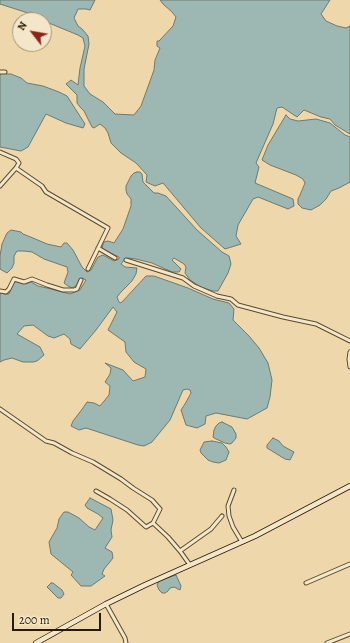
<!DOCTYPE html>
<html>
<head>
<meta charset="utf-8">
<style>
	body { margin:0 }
	#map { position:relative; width:350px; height:643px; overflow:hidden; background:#eed8ab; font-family:Alegreya,serif }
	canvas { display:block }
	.north { position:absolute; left:12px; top:12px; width:40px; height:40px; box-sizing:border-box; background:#f4e6c8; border:1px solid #a3947a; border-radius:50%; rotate:301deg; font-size:11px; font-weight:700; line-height:16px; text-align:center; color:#291a04 }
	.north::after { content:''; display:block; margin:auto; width:14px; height:18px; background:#8f2418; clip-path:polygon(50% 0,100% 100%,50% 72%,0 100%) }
	.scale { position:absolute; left:12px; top:613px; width:89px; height:18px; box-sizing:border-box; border:2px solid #291a04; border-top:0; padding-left:5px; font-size:12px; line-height:14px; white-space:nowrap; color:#291a04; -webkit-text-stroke:3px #f4e6c8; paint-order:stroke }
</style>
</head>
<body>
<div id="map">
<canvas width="350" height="643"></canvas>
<div class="north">N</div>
<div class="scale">200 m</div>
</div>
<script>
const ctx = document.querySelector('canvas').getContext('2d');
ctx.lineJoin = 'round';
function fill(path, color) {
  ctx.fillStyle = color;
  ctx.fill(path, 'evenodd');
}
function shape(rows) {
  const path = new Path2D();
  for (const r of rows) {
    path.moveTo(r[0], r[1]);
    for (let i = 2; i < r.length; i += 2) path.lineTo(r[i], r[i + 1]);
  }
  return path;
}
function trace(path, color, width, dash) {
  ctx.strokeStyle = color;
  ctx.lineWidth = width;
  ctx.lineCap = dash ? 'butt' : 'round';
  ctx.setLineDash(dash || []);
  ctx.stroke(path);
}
const water = shape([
	[0,0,95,0,90,10,86,9,78,9,74,18,78,26,82,29,88,36,89,44,84,69,84,86,90,94,103,102,115,114,134,115,141,106,154,70,155,60,160,48,157,46,157,41,159,41,173,26,176,17,172,12,163,4,160,0,330,0,321,14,326,21,337,26,346,28,350,26,350,134,335,125,330,119,321,117,304,110,297,117,282,107,277,108,273,124,256,163,259,167,255,183,293,199,294,206,288,209,258,197,253,199,238,225,236,236,241,244,225,249,201,228,163,183,155,186,146,182,147,175,136,163,121,153,111,143,108,133,105,128,100,124,94,128,92,127,84,111,80,107,77,103,77,95,66,84,71,80,78,85,80,68,85,46,83,38,78,35,44,21,44,20,42,20,31,12,28,13,0,4,0,0],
	[4,73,7,74,11,74,21,78,27,83,43,86,59,92,67,96,85,124,83,128,66,123,46,114,28,147,21,151,0,147,0,74,4,73],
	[286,115,290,119,298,121,316,119,330,123,345,135,350,137,350,182,339,188,331,191,326,199,320,205,311,210,302,208,298,204,298,199,300,195,305,183,303,179,296,175,270,165,262,160,268,145,286,115],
	[137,172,140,172,142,174,143,182,154,193,158,193,166,196,197,230,222,252,229,256,231,264,228,273,218,291,213,291,201,287,190,280,185,273,186,267,184,264,174,258,172,260,181,269,179,272,172,272,152,263,136,259,128,258,124,260,121,264,125,267,137,268,136,274,132,281,121,292,117,297,119,302,120,303,122,302,146,276,154,276,188,288,213,299,229,303,234,309,233,320,249,336,259,348,268,363,272,380,270,397,267,408,247,419,216,413,206,416,205,424,197,428,186,425,181,410,185,404,191,393,190,390,187,389,183,390,170,420,152,442,144,446,138,445,86,428,79,430,71,426,73,421,83,408,87,402,94,403,100,406,109,395,110,386,105,382,110,374,111,368,105,363,123,370,133,381,145,377,146,369,134,362,126,352,125,342,108,330,117,312,113,307,96,330,80,349,71,344,70,339,64,334,54,338,48,336,33,325,24,326,17,334,40,347,44,355,37,361,33,362,23,362,12,358,4,360,0,362,0,293,5,294,9,294,14,281,26,284,31,282,38,286,51,289,70,294,80,290,86,280,82,278,76,286,72,288,68,286,64,283,68,272,67,267,44,259,32,252,24,251,17,251,14,256,14,263,12,268,7,273,0,269,0,256,2,244,7,233,11,230,21,232,23,234,33,238,47,244,61,247,64,243,67,243,73,250,82,267,87,272,91,270,98,257,103,255,114,261,119,259,119,257,102,249,103,244,104,242,108,241,114,243,123,229,131,206,131,199,127,194,126,190,126,186,131,176,134,173,137,172],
	[222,422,232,427,236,434,236,438,232,443,230,444,225,443,214,438,213,437,214,430,216,426,219,423,222,422],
	[273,438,279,441,283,446,294,452,290,460,285,459,267,448,267,445,273,438],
	[212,441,222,443,226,447,229,452,226,460,219,463,213,462,208,460,201,453,200,450,204,442,212,441],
	[90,498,111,509,113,520,111,530,112,537,105,548,112,552,113,558,109,563,104,569,102,574,105,576,91,586,81,586,71,575,73,572,51,554,49,542,57,528,59,519,64,512,68,512,79,518,89,527,95,530,103,518,98,514,87,508,85,505,90,498],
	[176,575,181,586,180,590,174,587,170,588,168,591,165,593,162,593,159,590,157,585,159,581,176,575],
	[51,583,53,583,62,590,64,594,61,598,58,598,47,587,51,583]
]);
fill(water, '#9db8b3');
trace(water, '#6f796d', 1);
const street = shape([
	[0,72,5,72],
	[0,152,16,159,19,163,16,168,0,186],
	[16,168,42,186,46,192,108,228,88,269],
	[98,248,115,258],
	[126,260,183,278,194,286,217,296,231,299,238,305,283,317,316,324,350,341],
	[0,291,6,292,9,289,14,279,24,282,32,279,47,285,63,290,74,290,77,289,81,280],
	[350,352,349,359,350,367],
	[0,409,46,441,54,443,72,453,93,462,121,479,133,488,152,500,160,509,153,523,146,527,127,510,110,499,96,491],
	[234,490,228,506,229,516,233,527,242,542],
	[153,523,168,537,180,551,190,565],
	[180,551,211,529,222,516],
	[306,583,350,564],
	[106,604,125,638,126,643],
	[327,643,350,634]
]);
const secondary = shape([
	[36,643,106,604,145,585,255,536,350,486]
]);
trace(street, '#5a4a2e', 5);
trace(secondary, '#291a04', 6);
trace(street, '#f4e6c8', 3);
trace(secondary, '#f4e6c8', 4.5);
</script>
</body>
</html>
